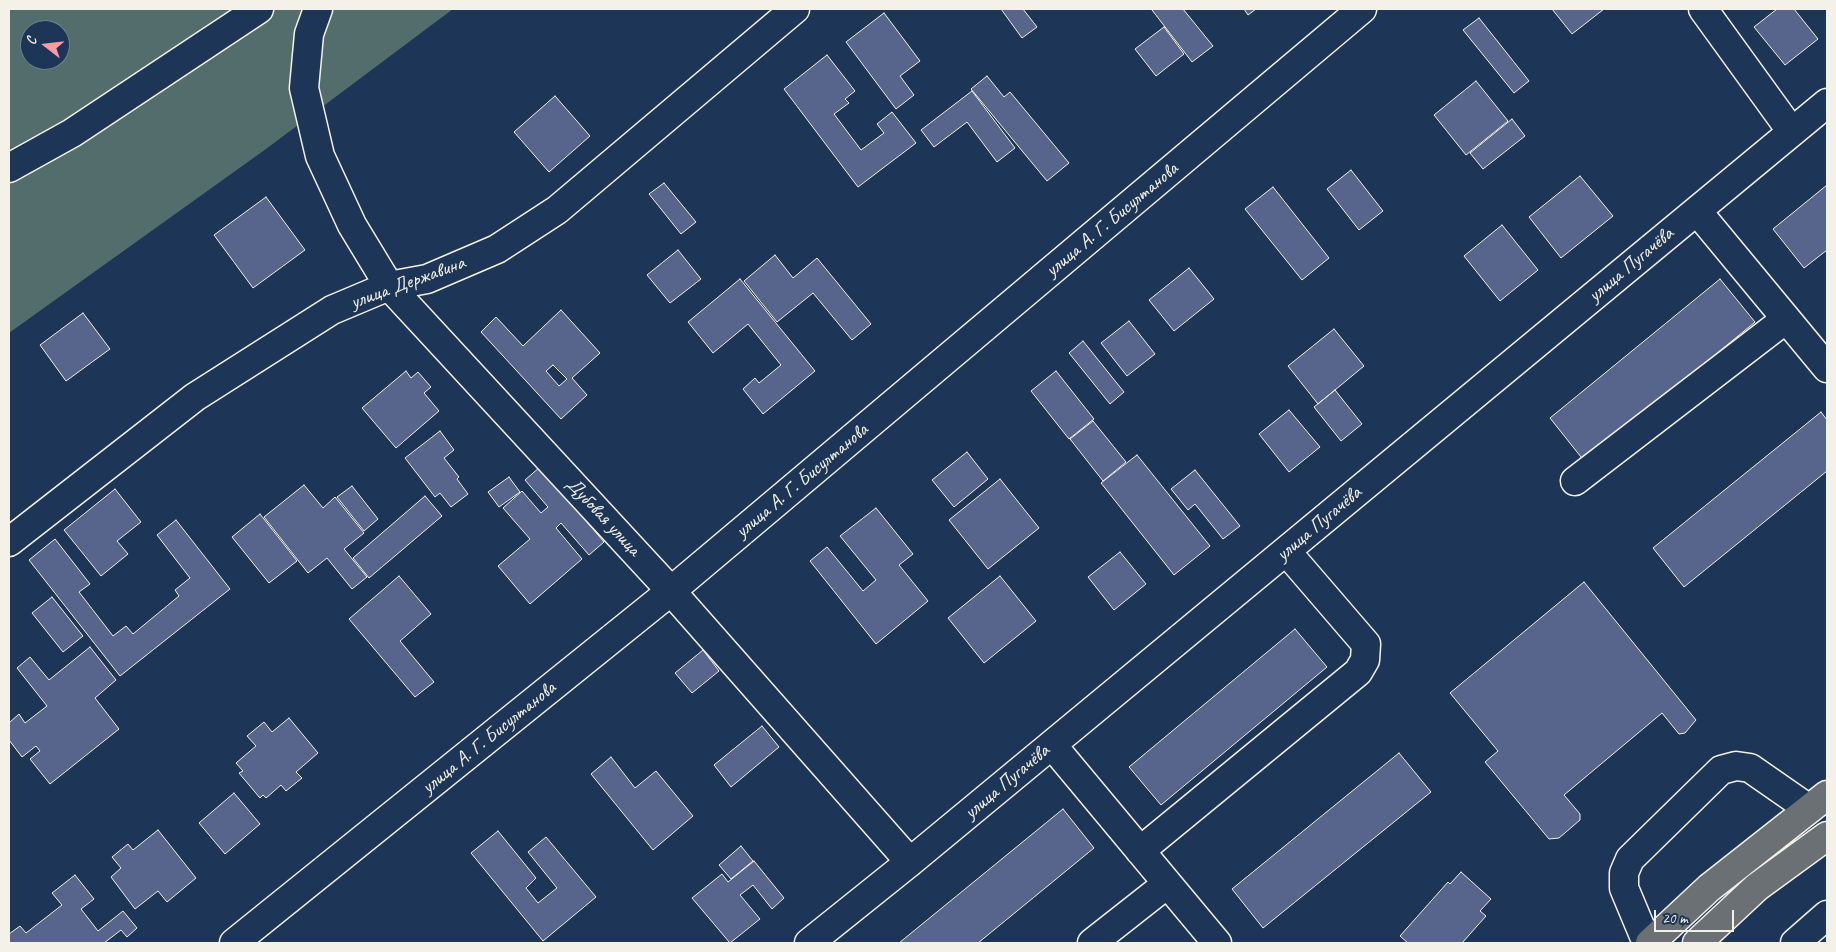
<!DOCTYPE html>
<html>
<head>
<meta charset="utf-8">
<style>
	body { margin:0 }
	#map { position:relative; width:1836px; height:952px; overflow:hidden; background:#1d3557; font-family:Caveat,sans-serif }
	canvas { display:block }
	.frame { position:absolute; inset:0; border:10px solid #f4f1e8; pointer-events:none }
	.north { position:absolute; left:20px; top:20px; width:50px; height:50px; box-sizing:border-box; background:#1d3557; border:1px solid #738091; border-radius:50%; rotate:286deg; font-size:14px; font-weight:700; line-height:20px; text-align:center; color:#f4f1e8 }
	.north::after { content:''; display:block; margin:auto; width:18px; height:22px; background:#ff9aa2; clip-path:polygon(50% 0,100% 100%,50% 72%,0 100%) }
	.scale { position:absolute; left:1654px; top:910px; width:80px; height:22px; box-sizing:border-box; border:2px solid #f4f1e8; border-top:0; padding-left:6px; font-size:15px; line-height:18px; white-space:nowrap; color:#f4f1e8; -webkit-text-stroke:4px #1d3557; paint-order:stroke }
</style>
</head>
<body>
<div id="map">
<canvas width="1836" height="952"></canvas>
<div class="frame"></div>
<div class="north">С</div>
<div class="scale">20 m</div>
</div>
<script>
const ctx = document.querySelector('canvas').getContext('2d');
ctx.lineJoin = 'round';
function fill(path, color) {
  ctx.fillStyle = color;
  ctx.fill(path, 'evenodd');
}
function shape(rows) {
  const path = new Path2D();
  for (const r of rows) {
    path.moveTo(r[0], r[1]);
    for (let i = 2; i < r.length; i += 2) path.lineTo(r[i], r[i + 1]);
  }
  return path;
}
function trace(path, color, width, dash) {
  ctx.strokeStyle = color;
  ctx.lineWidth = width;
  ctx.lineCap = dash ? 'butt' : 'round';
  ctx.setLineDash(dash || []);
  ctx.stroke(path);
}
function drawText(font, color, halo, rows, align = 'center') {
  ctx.font = font + ' Caveat,sans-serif';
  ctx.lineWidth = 4;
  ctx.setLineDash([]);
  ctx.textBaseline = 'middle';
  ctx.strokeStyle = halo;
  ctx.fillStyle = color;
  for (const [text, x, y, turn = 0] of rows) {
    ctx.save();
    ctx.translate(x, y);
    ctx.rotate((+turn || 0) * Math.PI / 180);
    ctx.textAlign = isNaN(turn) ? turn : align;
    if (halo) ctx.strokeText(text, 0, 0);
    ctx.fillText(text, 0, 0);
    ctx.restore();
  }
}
fill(shape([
	[9,9,453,9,266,149,9,333],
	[30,30,60,30,60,60,30,60]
]), '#526d6b');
const building = shape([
	[1001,9,1023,9,1037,27,1022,38,1001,9],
	[1154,9,1183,9,1213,46,1192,62,1152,10,1154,9],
	[1244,9,1256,9,1248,15,1244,9],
	[1552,9,1604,9,1572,34,1552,9],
	[1777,9,1794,9,1818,39,1785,65,1754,27,1777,9],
	[884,13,920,61,900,76,914,95,896,109,846,42,884,13],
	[1479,18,1529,81,1514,93,1463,30,1479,18],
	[1164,27,1184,54,1156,76,1135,49,1164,27],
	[827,55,855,91,845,99,849,103,834,114,861,150,884,133,877,124,892,112,916,143,858,187,784,89,827,55],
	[987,76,1004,97,1010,92,1069,163,1047,181,971,89,987,76],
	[1476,81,1508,121,1466,155,1434,115,1476,81],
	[972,91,1015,148,997,162,967,122,934,147,921,130,972,91],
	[555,96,590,136,549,172,514,132,555,96],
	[1512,119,1525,136,1483,169,1470,153,1512,119],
	[1351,170,1383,211,1359,230,1327,189,1351,170],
	[1580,176,1613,216,1561,258,1529,217,1580,176],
	[664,183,696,222,681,234,649,194,664,183],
	[1827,185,1827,250,1804,268,1773,229,1827,185],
	[1273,187,1329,258,1302,280,1245,209,1273,187],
	[266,197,305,250,253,288,214,235,266,197],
	[1502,225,1538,270,1500,301,1464,256,1502,225],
	[678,250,701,279,670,303,647,275,678,250],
	[775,255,793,278,817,258,871,324,852,340,813,293,777,322,744,281,775,255],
	[1189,268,1214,299,1174,331,1149,300,1189,268],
	[740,279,815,371,763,414,743,389,755,378,759,383,781,365,748,324,713,353,688,322,740,279],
	[1720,279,1755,322,1585,462,1550,418,1720,279],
	[561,310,600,353,572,378,587,395,561,419,481,332,496,317,523,346,561,310],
	[553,365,567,379,559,386,546,371,553,365],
	[83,313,110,349,66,381,40,345,83,313],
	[1129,321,1155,354,1127,376,1101,343,1129,321],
	[1334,329,1364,366,1318,404,1288,366,1334,329],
	[1083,341,1124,392,1110,404,1069,353,1083,341],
	[406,371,411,378,418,372,431,387,424,393,439,411,396,448,362,408,406,371],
	[1056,371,1094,419,1069,439,1031,391,1056,371],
	[1335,390,1362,424,1341,441,1314,407,1335,390],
	[1289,410,1320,447,1289,472,1259,434,1289,410],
	[1821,412,1827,420,1827,471,1684,587,1653,548,1821,412],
	[1093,421,1126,462,1103,481,1070,439,1093,421],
	[440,431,454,450,444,458,459,477,457,479,468,494,451,507,440,493,435,497,405,458,440,431],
	[967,452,988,479,954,507,932,480,967,452],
	[1137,455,1210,546,1174,575,1101,483,1137,455],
	[540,467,604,542,589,555,561,523,556,528,582,559,530,604,498,566,530,539,503,508,522,491,541,513,548,507,525,480,540,467],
	[1195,470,1240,526,1223,539,1195,504,1188,510,1171,489,1195,470],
	[509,477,520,492,499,507,488,492,509,477],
	[1000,479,1039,528,988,569,949,520,1000,479],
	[304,485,323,508,335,497,364,533,344,549,367,577,352,589,327,558,308,573,264,517,304,485],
	[352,486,378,519,364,531,337,497,352,486],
	[115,489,141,522,117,541,128,554,101,576,64,530,115,489],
	[425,496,442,516,369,578,353,558,425,496],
	[876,508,913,554,899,565,928,601,876,644,810,561,827,547,863,591,876,580,840,536,876,508],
	[260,514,297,561,269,583,232,537,260,514],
	[176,520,230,589,120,676,29,560,55,539,90,584,79,592,113,636,126,626,133,634,179,596,175,590,190,578,157,535,176,520],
	[1120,552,1146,584,1114,610,1088,577,1120,552],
	[399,576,431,614,400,641,434,682,415,697,349,619,399,576],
	[1000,576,1036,621,984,663,948,618,1000,576],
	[1584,582,1696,720,1685,733,1679,734,1662,713,1564,795,1580,814,1580,820,1559,838,1549,839,1485,762,1498,751,1450,693,1584,582],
	[52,597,83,636,63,652,32,613,52,597],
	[1295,629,1327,667,1161,805,1129,767,1295,629],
	[90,647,116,680,95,698,119,729,50,784,30,759,40,751,36,746,22,757,9,740,9,723,19,714,25,723,47,706,17,668,30,657,49,680,90,647],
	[703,650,719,671,692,693,675,673,703,650],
	[289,718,318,753,296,772,302,778,286,791,281,785,266,798,263,795,260,798,239,773,243,771,236,763,256,746,247,736,264,722,272,732,289,718],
	[762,726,779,747,731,787,714,765,762,726],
	[1399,753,1431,792,1263,928,1232,889,1399,753],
	[611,757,635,788,656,771,693,816,653,850,591,774,611,757],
	[234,793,260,824,225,854,199,823,234,793],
	[1063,809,1094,848,978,943,899,943,1063,809],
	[158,830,196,878,167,902,158,891,135,909,111,877,121,868,112,857,128,844,133,850,158,830],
	[498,831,536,878,526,888,538,903,557,888,528,852,546,837,596,897,543,941,471,853,498,831],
	[741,846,753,861,731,879,719,865,741,846],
	[754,861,784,898,772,909,753,885,740,895,760,919,730,943,692,898,722,874,728,882,754,861],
	[1461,872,1491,899,1480,911,1486,916,1462,943,1408,943,1400,936,1448,882,1450,884,1461,872],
	[75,875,94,899,81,909,98,931,123,911,137,928,127,937,121,930,104,943,9,943,9,934,20,926,26,933,62,905,52,893,75,875]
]);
fill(building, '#57648b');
trace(building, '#f4f1e8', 1);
const minor = shape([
	[318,9,309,34,304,88,320,156,352,225,389,286,671,591,910,862],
	[1703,9,1792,132],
	[9,168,72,133,259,9],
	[1697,211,1827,368],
	[1575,481,1786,319],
	[9,542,195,397,332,310,389,286,427,279,497,249,557,210,795,9],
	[1052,745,1217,943],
	[1140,851,1358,672,1365,660,1366,644,1286,551],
	[234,943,671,591,1362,9],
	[809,943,910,862,1827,103],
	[1092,943,1167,884],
	[1647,943,1624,888,1624,873,1630,859,1721,770,1736,766,1750,768,1809,809],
	[1795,943,1827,915]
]);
const major = shape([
	[1650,943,1709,888,1827,795],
	[1697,943,1757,887,1827,836]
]);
trace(minor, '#f4f1e8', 31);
trace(major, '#f4f1e8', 31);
trace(minor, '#1d3557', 28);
trace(major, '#6a7074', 28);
drawText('20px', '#f4f1e8', '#1d3557', [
	["улица А. Г. Бисултанова",1112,220,-40],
	["улица Пугачёва",1631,265,-40],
	["улица Державина",408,283,-20],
	["улица А. Г. Бисултанова",802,481,-40],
	["Дубовая улица",603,517,47],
	["улица Пугачёва",1319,524,-40],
	["улица А. Г. Бисултанова",489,738,-39],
	["улица Пугачёва",1007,782,-40]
]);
</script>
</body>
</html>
